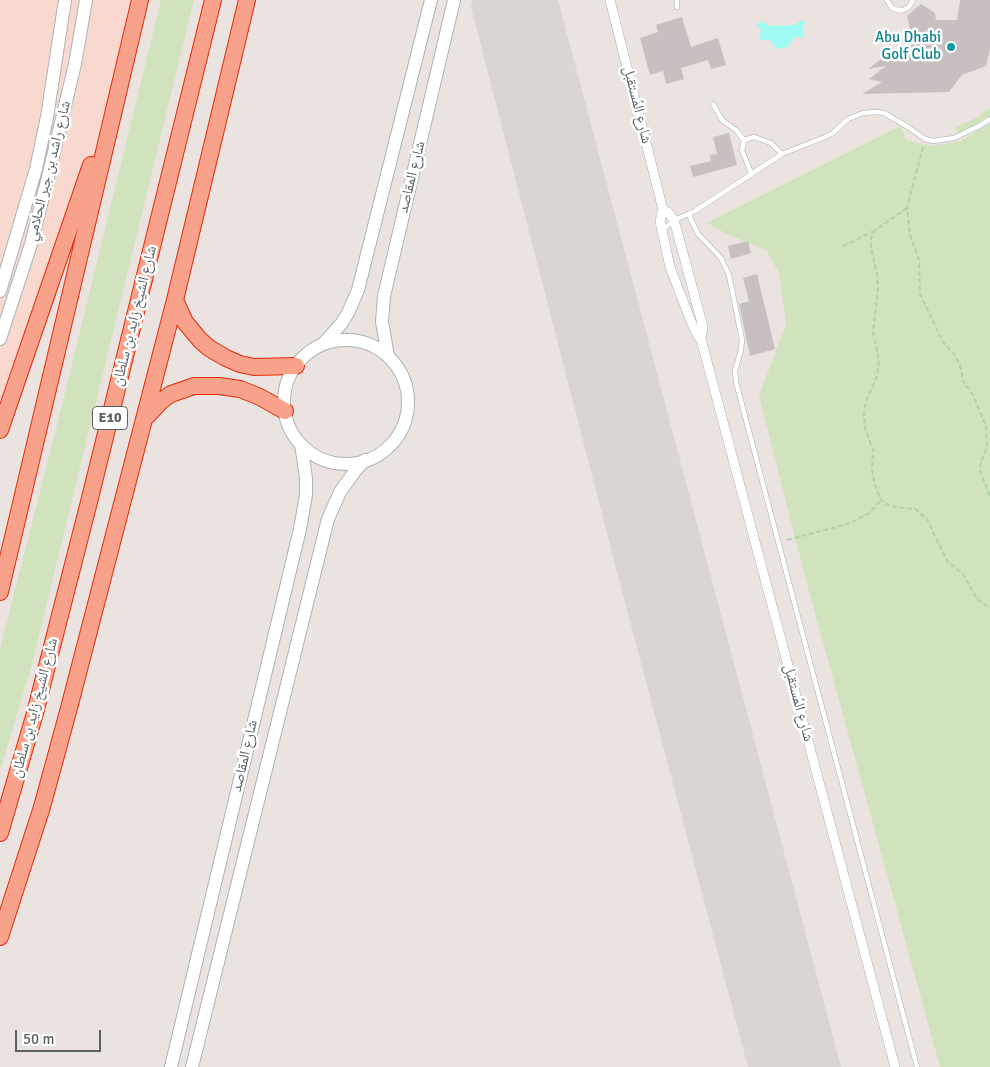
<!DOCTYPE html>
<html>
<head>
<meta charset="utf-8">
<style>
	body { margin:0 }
	#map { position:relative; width:990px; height:1067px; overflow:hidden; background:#ebe3e0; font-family:Signika,sans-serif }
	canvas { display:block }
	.scale { position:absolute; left:15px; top:1030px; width:86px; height:22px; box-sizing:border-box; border:2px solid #596161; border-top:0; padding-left:6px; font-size:15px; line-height:18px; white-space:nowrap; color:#596161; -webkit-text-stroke:4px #fff; paint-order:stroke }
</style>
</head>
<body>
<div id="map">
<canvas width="990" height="1067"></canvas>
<div class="scale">50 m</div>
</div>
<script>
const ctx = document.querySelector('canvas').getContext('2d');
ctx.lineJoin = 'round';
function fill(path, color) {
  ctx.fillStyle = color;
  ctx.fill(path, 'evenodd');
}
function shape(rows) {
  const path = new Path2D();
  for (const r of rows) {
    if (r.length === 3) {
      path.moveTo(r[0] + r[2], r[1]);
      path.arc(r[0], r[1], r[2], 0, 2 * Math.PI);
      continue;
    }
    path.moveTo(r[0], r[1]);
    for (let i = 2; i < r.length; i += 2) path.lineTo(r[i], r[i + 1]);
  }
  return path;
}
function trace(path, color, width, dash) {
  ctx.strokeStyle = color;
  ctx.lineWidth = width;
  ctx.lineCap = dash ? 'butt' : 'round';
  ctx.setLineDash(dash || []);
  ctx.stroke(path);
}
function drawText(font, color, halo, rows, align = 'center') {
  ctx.font = font + ' Signika,"Noto Naskh Arabic",sans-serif';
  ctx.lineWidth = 5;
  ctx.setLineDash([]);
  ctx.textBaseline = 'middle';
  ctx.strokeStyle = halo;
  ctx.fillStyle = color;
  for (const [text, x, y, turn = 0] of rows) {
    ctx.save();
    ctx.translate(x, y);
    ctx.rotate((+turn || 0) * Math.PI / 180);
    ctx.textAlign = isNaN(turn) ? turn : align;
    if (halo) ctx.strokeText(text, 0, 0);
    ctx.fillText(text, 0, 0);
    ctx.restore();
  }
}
fill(shape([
	[473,0,558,0,841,1067,748,1067,617,572,471,7]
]), '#dad4d3');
fill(shape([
	[161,0,194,0,32,664,0,771,0,649,62,405],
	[990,108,990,116,975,126,958,133,955,127,974,119],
	[990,124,990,1067,940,1067,807,584,759,396,786,324,779,273,766,250,727,234,707,223,901,126,906,140,930,146,960,141]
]), '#d1e3bd');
fill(shape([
	[0,0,140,0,118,88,59,256,0,413]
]), '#f8d8cf');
fill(shape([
	[763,21,769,26,795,25,799,21,806,22,803,26,803,38,795,37,788,47,776,49,770,40,759,40,761,29,756,25]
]), '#a0fbf2');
fill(shape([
	[960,0,990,0,990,49,986,66,962,75,949,92,862,94,882,82,869,79,886,66,868,69,891,51,896,52,920,41,911,34,907,16,921,4,935,13,936,20,957,20],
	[682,17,691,47,718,38,726,65,711,69,708,60,681,68,684,79,666,84,663,71,650,75,640,38,658,32,656,25],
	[729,133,737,165,693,177,690,166,711,161,710,155,717,154,713,137],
	[748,241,751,253,731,259,728,246],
	[757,274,775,349,750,356,739,304,749,301,743,278]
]), '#c8c0c0');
const lane = shape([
	[887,0,892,8,901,11,909,7,913,0],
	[677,7,677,0],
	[713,104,722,120,736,130,744,140],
	[751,173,742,150,744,140,754,137,771,143,782,154],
	[689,215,698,234,721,258,729,275,742,340,741,350,735,371,736,382,917,1067],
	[663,229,677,219,695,211,782,154,825,137,833,133,848,119,863,113,875,112,884,113,908,127,925,139,933,141,954,138,979,126,990,119]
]);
const street = shape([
	[610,0,663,210,660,221,670,267,690,319,697,335,701,339,895,1067],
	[663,210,668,212,674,220,703,327,701,339]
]);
const secondary = shape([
	[0,291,36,169,47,117,65,0],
	[0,339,31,244,49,173,75,64,86,0],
	[346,402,62],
	[324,343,341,324,348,313,358,290,431,0],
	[388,356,382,322,384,296,454,0],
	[171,1067,300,529,306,495,306,478,301,444],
	[192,1067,328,519,340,492,355,471,365,460]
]);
const highway = shape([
	[175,300,185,322,200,340,209,348,226,358,240,364,254,367,296,366],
	[147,416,161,401,171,394,194,386,219,386,240,389,260,397,285,411],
	[0,430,91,165],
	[0,592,140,0],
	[0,833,35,713,89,502,213,0],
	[0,937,42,807,69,708,175,300,247,0]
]);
trace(lane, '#aab0b1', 5.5);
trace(street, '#aab0b1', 10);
trace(secondary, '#abb3b4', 14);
trace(highway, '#e22b09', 18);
trace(shape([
	[923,147,907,208,910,235,919,260,920,294,943,342,954,354,958,361,961,369,963,381,972,393,986,426,987,447,981,462,980,470,990,497],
	[907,208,874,231,871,238,871,248,877,274,878,289,873,332,879,360,877,376,866,401,864,415,865,428,873,450,872,471,875,485,881,500,884,503,895,507,915,509,927,519,947,561,962,573,978,600,990,608],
	[843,246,874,231],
	[787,540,851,523,869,513,881,500]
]), '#afd4a1', 2, [5, 2.5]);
trace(lane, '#fff', 4.5);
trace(street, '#fff', 9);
trace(secondary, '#fff', 12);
trace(highway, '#f8a28b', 16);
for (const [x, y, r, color] of [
	[951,47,5,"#0f9aa8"]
]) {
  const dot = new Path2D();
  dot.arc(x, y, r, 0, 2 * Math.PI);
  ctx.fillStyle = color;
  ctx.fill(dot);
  trace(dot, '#fff', 2);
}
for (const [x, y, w] of [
	[110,418,35]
]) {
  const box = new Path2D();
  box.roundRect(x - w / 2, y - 11.5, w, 23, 4);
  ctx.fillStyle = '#fff';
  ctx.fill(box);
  trace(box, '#596161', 1);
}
drawText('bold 14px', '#596161', null, [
	["E10",110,418]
]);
drawText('15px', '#0d838f', '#fff', [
	["Abu Dhabi",941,38],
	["Golf Club",941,55]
], 'right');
drawText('15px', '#596161', '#fff', [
	["شارع المُستقبل",637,105,76],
	["شارع راشد بن جبر الحلامي",49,171,-76],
	["شارع المقاصد",412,177,-76],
	["شارع الشيخ زايد بن سلطان",135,316,-76],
	["شارع المُستقبل",798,703,75],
	["شارع الشيخ زايد بن سلطان",35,708,-75],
	["شارع المقاصد",245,756,-77]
]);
</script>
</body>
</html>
